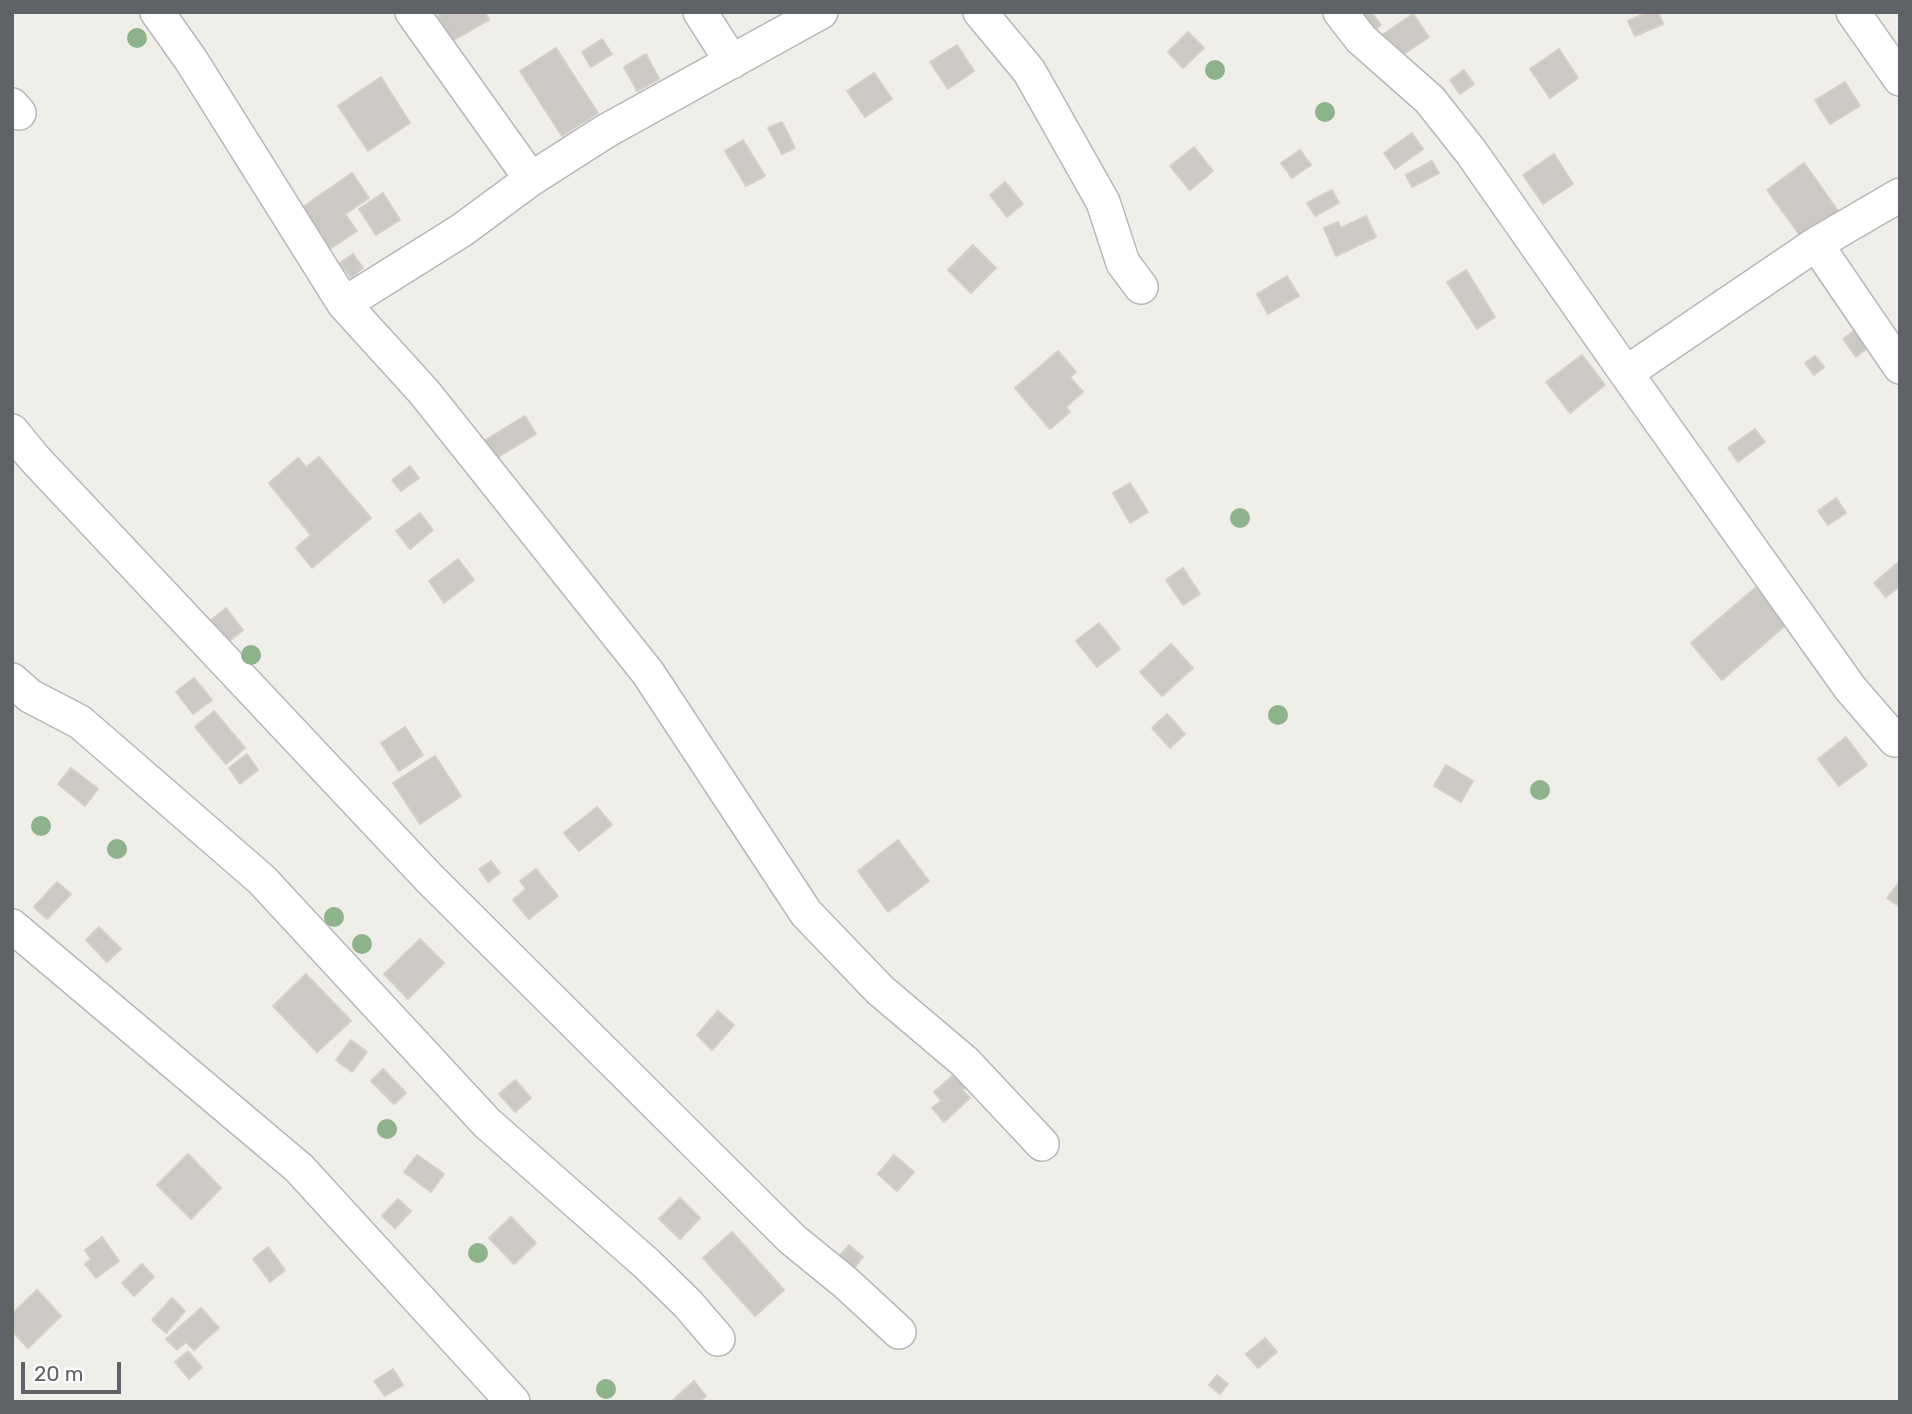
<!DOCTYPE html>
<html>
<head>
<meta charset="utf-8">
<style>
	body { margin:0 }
	#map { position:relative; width:1912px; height:1414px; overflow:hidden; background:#f0eee8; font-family:Rubik,sans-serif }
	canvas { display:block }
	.frame { position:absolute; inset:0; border:14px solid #5f6367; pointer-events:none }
	.scale { position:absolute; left:21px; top:1362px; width:100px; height:32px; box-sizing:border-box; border:4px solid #5f6367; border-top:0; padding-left:9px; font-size:21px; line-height:24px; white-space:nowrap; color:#5f6367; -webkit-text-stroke:5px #fff; paint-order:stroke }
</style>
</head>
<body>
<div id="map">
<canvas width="1912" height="1414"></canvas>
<div class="frame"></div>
<div class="scale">20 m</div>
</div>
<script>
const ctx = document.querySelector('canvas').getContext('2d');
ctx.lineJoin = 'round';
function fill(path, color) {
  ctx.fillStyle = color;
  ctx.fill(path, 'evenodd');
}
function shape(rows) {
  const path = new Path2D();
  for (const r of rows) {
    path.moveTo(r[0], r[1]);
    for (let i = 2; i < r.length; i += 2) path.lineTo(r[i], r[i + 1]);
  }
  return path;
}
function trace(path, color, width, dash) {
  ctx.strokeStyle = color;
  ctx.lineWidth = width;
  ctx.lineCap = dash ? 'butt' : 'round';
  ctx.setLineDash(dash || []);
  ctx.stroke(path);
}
const building = shape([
	[444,12,485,12,489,20,452,41,438,16,444,12],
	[1363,12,1371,12,1381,25,1366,37,1352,21,1363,12],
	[1648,12,1658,12,1663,24,1635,36,1628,21,1648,12],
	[1413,14,1429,37,1398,58,1382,35,1413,14],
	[1188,32,1204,48,1183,68,1168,52,1188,32],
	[602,39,612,54,591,67,582,52,602,39],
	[957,45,974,71,948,89,930,62,957,45],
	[556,48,598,113,562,136,520,71,556,48],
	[1559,49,1578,78,1550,98,1530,69,1559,49],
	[646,54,659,79,637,91,624,67,646,54],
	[1464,70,1474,84,1460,94,1450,80,1464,70],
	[874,73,892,99,865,117,847,91,874,73],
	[381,77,410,123,368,151,338,106,381,77],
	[1845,82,1860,106,1830,124,1815,100,1845,82],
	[782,122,795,148,782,154,768,128,782,122],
	[1412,133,1423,149,1395,169,1384,153,1412,133],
	[743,140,765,176,746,186,725,151,743,140],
	[1194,147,1213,171,1190,190,1170,166,1194,147],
	[1300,150,1311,165,1292,178,1281,163,1300,150],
	[1554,154,1573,184,1543,204,1523,175,1554,154],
	[1432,161,1439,173,1412,187,1406,175,1432,161],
	[1804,163,1841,215,1804,241,1767,190,1804,163],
	[352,173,369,198,345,214,357,231,325,252,297,211,352,173],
	[1005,182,1023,204,1007,217,990,195,1005,182],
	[1332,190,1339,203,1315,216,1307,203,1332,190],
	[383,193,400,220,376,235,359,209,383,193],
	[1366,216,1376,237,1336,256,1324,228,1338,222,1341,228,1366,216],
	[973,245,996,268,971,293,948,270,973,245],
	[353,254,363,268,351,278,340,263,353,254],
	[1466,270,1495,317,1477,329,1447,282,1466,270],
	[1287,276,1299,296,1268,314,1257,294,1287,276],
	[1860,326,1874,343,1856,357,1843,339,1860,326],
	[1058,351,1076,372,1070,377,1083,392,1066,407,1070,412,1050,429,1015,388,1058,351],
	[1582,355,1605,385,1570,413,1546,382,1582,355],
	[1815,356,1824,367,1814,375,1805,363,1815,356],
	[525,416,536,434,493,460,482,442,525,416],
	[1755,429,1765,442,1738,462,1728,448,1755,429],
	[319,457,371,518,312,568,296,548,311,535,269,483,298,458,306,467,319,457],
	[410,466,419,478,401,491,392,480,410,466],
	[1130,483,1148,512,1130,523,1113,493,1130,483],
	[1836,498,1846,513,1828,525,1818,511,1836,498],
	[420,513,433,530,410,549,396,531,420,513],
	[458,559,474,580,444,603,429,581,458,559],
	[1900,561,1900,586,1886,597,1874,583,1900,561],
	[1183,568,1200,594,1183,605,1166,580,1183,568],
	[1756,587,1788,623,1722,680,1691,643,1756,587],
	[226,608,243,630,227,643,210,621,226,608],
	[1099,623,1120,649,1097,667,1076,641,1099,623],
	[1171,644,1193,668,1162,696,1140,672,1171,644],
	[194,678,212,700,193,714,176,692,194,678],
	[214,711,245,748,226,764,195,727,214,711],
	[1167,714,1185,734,1170,748,1152,728,1167,714],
	[405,727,423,755,399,771,381,743,405,727],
	[1846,737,1867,765,1839,786,1818,759,1846,737],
	[247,754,258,770,240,784,229,768,247,754],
	[435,756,461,796,420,824,393,783,435,756],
	[1446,765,1473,781,1461,802,1434,786,1446,765],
	[71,768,98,789,85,806,58,784,71,768],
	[597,807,612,825,579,851,564,833,597,807],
	[898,840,929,881,888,912,858,871,898,840],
	[491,861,500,873,488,882,479,869,491,861],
	[536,869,558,896,529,919,513,900,526,889,520,881,536,869],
	[1900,881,1900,907,1887,898,1900,881],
	[57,882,71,894,47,919,34,907,57,882],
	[99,927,121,949,107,962,86,940,99,927],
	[420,939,444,963,408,999,384,974,420,939],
	[306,974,351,1021,317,1052,273,1006,306,974],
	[718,1011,734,1025,712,1050,697,1035,718,1011],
	[351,1040,367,1052,352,1072,336,1060,351,1040],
	[383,1069,406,1093,394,1104,371,1081,383,1069],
	[959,1070,970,1083,962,1090,970,1098,944,1122,932,1108,941,1101,934,1092,959,1070],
	[515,1080,531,1098,515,1112,499,1094,515,1080],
	[188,1154,221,1188,191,1219,157,1185,188,1154],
	[417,1155,444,1174,431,1192,404,1172,417,1155],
	[894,1155,914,1172,897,1191,878,1174,894,1155],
	[680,1198,700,1218,680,1239,659,1219,680,1198],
	[398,1199,411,1211,395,1228,382,1216,398,1199],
	[511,1217,536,1243,514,1264,489,1238,511,1217],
	[732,1232,784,1290,755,1316,703,1258,732,1232],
	[102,1237,119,1261,96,1278,85,1264,91,1259,85,1250,102,1237],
	[849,1245,863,1257,847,1277,832,1265,849,1245],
	[268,1247,285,1270,270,1282,253,1259,268,1247],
	[142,1264,154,1277,134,1296,122,1283,142,1264],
	[37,1290,61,1316,28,1348,12,1331,12,1314,37,1290],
	[172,1298,185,1311,166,1333,152,1320,172,1298],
	[201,1308,219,1328,194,1350,186,1342,177,1350,166,1339,201,1308],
	[1265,1338,1277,1352,1258,1368,1246,1354,1265,1338],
	[188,1351,202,1368,189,1379,175,1362,188,1351],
	[393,1369,403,1385,385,1396,374,1381,393,1369],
	[1217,1375,1228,1384,1220,1394,1209,1385,1217,1375],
	[694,1381,706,1396,699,1402,671,1402,694,1381]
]);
fill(building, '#ccc9c4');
trace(building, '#d4d0c7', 2);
const minor = shape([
	[157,12,191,60,344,304,424,392,648,673,806,913,880,990,965,1062,1042,1144],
	[412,12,531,179],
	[700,12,732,62],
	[980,12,1029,71,1103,202,1123,263,1141,287],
	[1340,12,1361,39,1430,100,1471,152,1626,373,1850,688,1895,740],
	[1853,12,1900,79],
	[12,105,19,113],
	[1816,244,1900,367],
	[344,304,462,230,531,179,606,131,821,12],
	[1626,373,1816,244,1900,195],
	[12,431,34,458,430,879,792,1239,846,1283,899,1332],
	[12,680,30,696,80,722,262,880,487,1123,647,1264,688,1304,718,1339],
	[12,926,299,1168,513,1402]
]);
trace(minor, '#b5b8bb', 36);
trace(minor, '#fff', 33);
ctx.fillStyle = '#8eb28b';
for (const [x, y] of [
	[137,38],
	[1215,70],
	[1325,112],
	[1240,518],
	[251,655],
	[1278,715],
	[1540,790],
	[41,826],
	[117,849],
	[334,917],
	[362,944],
	[387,1129],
	[478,1253],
	[606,1389]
]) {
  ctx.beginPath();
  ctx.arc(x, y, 10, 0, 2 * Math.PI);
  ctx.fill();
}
</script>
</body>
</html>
